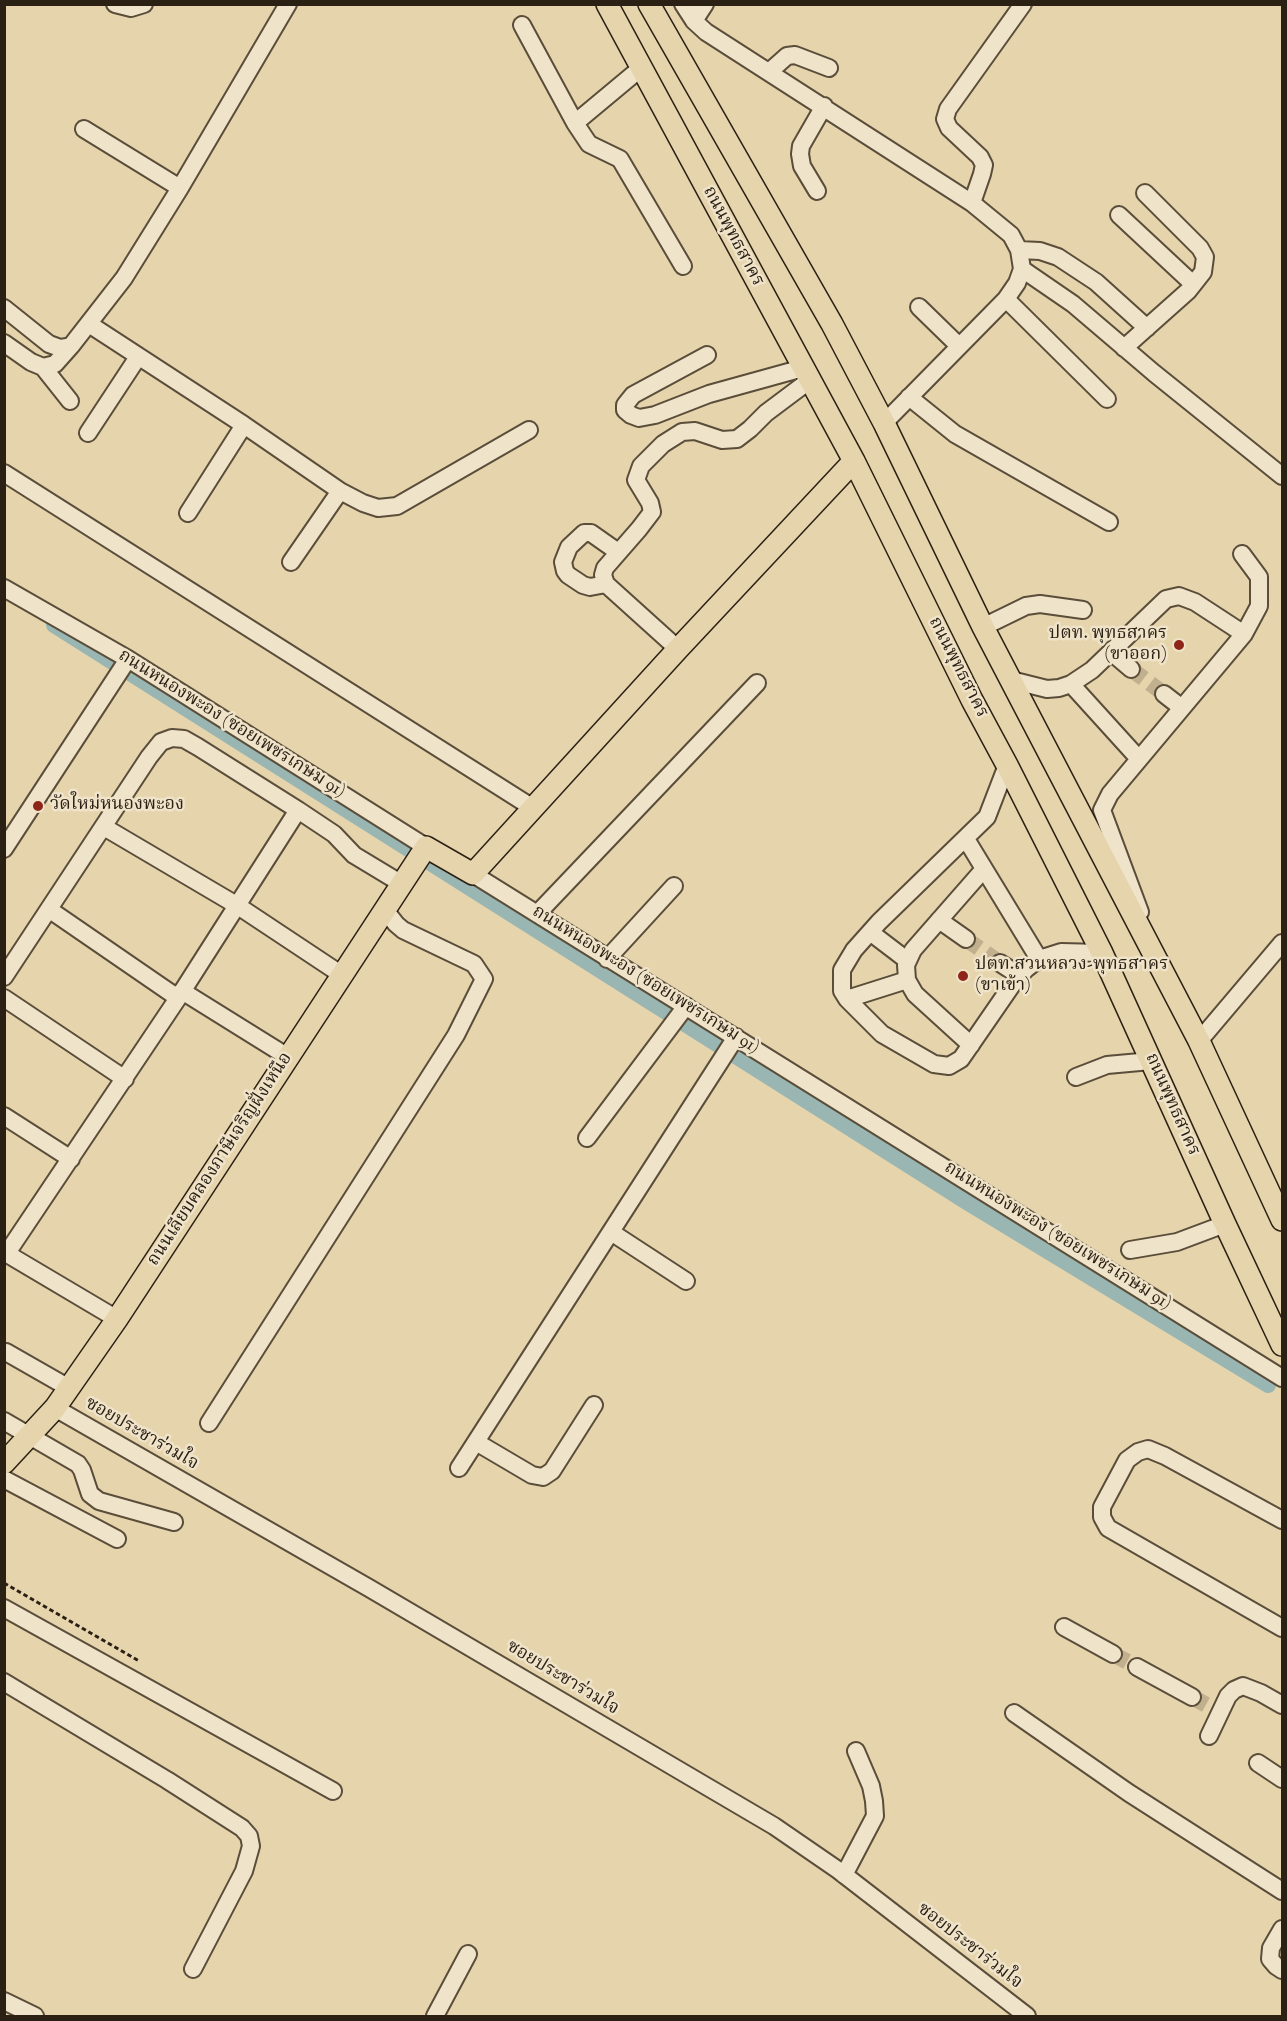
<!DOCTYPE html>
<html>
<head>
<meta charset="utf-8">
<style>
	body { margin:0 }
	#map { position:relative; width:1287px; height:2021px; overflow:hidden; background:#e6d4ac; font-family:"Sorts Mill Goudy",serif }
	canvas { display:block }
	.frame { position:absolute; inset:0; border:6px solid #2b2014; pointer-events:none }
</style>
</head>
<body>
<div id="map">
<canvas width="1287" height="2021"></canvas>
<div class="frame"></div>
</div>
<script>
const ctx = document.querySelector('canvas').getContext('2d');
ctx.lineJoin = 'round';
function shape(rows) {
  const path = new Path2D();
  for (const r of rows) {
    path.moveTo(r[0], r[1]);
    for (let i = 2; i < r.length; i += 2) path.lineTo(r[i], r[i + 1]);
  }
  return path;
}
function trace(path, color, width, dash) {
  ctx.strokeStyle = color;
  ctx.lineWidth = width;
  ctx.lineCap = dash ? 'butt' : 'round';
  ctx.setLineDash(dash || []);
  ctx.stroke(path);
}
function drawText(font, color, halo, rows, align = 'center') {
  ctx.font = font + ' "Sorts Mill Goudy","Noto Serif Thai",serif';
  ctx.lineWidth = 5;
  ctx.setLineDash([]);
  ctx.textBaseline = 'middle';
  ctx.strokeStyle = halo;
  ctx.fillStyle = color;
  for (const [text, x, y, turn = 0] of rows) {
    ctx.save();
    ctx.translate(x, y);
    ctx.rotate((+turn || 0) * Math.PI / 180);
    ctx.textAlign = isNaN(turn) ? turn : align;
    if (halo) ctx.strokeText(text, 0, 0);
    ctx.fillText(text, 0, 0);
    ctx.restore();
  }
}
trace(shape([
	[54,625,965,1201,1268,1385]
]), '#99b6b3', 16);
trace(shape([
	[1131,669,1164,694],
	[966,939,1000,963],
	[1113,1654,1137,1667],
	[1192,1697,1208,1706]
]), '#c1b08e', 16, [16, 8]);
const minor = shape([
	[115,4,131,8,144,4],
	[683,4,694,21,706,32,972,203,1011,235,1019,250,1022,269,1017,283,1006,299,884,423],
	[694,21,705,4],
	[522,25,575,123],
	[641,68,575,123,589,144,620,159,683,266],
	[769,72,787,56,795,55,829,68],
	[84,129,180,188],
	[817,191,802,166,800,154,801,146,824,106],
	[972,203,982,174,984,165,980,157,949,128,945,119,948,109,1023,4],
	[1119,215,1193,284],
	[1019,250,1040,251,1058,257,1096,282,1147,328],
	[1022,269,1073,304,1154,373,1282,476],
	[1006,299,1107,399],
	[919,307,959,346],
	[4,308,49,344,60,348,71,346,124,278,180,188,288,4],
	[89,324,244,425,340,491,363,503,378,508,397,506,529,430],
	[4,343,31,362,43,367,55,364,71,346],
	[1124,348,1188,291,1203,272,1205,257,1200,248,1145,193],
	[707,355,633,395,625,405,625,410,631,415,639,418,655,415,709,394,803,368],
	[43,367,70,401],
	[909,397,955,434,1109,522],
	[88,433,138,357],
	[4,473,533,808],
	[188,513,244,425],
	[291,562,340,491],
	[606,584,590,587,583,585,568,575,565,571,563,562,569,547,584,533,591,533,618,552],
	[4,588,128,659,426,847],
	[983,627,1026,606,1040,604,1083,610],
	[678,649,606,584,603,575,605,568,639,529,652,512,650,503,636,480,641,466,663,444,682,432,695,431,722,440,737,439,750,429,766,413,810,380],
	[1111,652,1131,669],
	[1011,680,1047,689,1059,688,1071,684,1092,670,1166,599,1179,596,1195,602,1244,634],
	[1071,684,1139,759],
	[1164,694,1182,708],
	[1007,765,987,817,879,922,854,950,842,970,842,991,847,999,882,1034,934,1064,949,1066,961,1059,1012,985,1026,969,1039,959,1061,952,1102,953],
	[104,827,238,906,342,975],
	[966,839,1039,959],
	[4,849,128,659],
	[473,874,1282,1378],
	[50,910,178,998],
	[1140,912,1102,810,1110,794,1244,634,1259,606,1259,577,1242,554],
	[537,914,757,683],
	[939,920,966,939],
	[870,932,908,961],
	[607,959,674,886],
	[1000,963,1020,976],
	[4,977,149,757,161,742,172,738,184,739,198,747,298,810,334,834,354,855,402,884],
	[182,991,288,1057],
	[4,998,125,1079],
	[847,999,907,980],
	[1199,1041,1282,943],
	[971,1045,915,994,907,980,906,965,913,950,984,869],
	[1076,1077,1107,1065,1151,1061],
	[4,1116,71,1159],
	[587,1138,686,1006],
	[611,1232,686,1281],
	[1130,1250,1177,1242,1225,1224],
	[4,1252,117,1319],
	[7,1253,178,998,298,810],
	[6,1352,69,1388],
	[55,1408,369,1588,774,1826,838,1870,1027,2016],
	[4,1421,78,1464,82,1470,90,1494,99,1501,174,1522],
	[209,1423,456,1035,484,979,474,964,403,930,396,924,385,910],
	[476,1442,532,1475,543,1477,552,1471,594,1405],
	[459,1468,736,1037],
	[4,1479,117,1539],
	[1282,1520,1165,1456,1148,1449,1138,1452,1127,1460,1102,1507,1102,1517,1108,1528,1282,1628],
	[4,1608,333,1791],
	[1064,1627,1113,1654],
	[1137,1667,1192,1697],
	[4,1682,167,1780,242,1828,249,1836,251,1846,244,1871,193,1969],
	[1014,1713,1129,1793,1282,1891],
	[1209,1736,1228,1696,1234,1690,1243,1686,1261,1693,1282,1705],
	[1258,1763,1282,1779],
	[844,1875,875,1816,874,1801,871,1786,856,1751],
	[1282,1929,1271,1948,1270,1959,1276,1966,1282,1970],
	[4,2001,35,2016],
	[435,2016,468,1954]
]);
const major = shape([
	[607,4,854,461,972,700,1007,765,1102,953,1225,1224,1282,1345],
	[649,4,832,324,884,423,983,627,1199,1041,1282,1220],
	[4,1463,55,1408,117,1319,426,847,473,874,678,649,854,461]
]);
trace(minor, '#5a4d3a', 20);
trace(major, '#2b2014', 24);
trace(shape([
	[4,1583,139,1661]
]), '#2b2014', 3, [4.5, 3]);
trace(minor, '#efe3c9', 16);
trace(major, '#e6d4ac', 21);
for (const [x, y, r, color] of [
	[1179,645,6,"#8f2418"],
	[38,806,6,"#8f2418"],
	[963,976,6,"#8f2418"]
]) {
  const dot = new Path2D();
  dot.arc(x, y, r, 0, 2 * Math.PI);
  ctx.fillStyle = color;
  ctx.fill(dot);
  trace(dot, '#efe3c9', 2);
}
drawText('18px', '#2b2014', '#efe3c9', [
	["ถนนพุทธสาคร",732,237,62],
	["ถนนพุทธสาคร",957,668,63],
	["ถนนหนองพะอง (ซอยเพชรเกษม 91)",231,725,32],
	["ถนนหนองพะอง (ซอยเพชรเกษม 91)",645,981,32],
	["ถนนพุทธสาคร",1171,1105,66],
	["ถนนเลียบคลองภาษีเจริญฝั่งเหนือ",221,1160,-57],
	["ถนนหนองพะอง (ซอยเพชรเกษม 91)",1057,1237,32],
	["ซอยประชาร่วมใจ",141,1435,30],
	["ซอยประชาร่วมใจ",562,1679,31],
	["ซอยประชาร่วมใจ",969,1947,38]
]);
drawText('18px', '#2b2014', '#efe3c9', [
	["ปตท. พุทธสาคร",1167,635,"right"],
	["(ขาออก)",1167,656,"right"],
	["วัดใหม่หนองพะอง",50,806],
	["ปตท.สวนหลวง-พุทธสาคร",975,966],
	["(ขาเข้า)",975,987]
], 'left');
</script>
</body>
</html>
